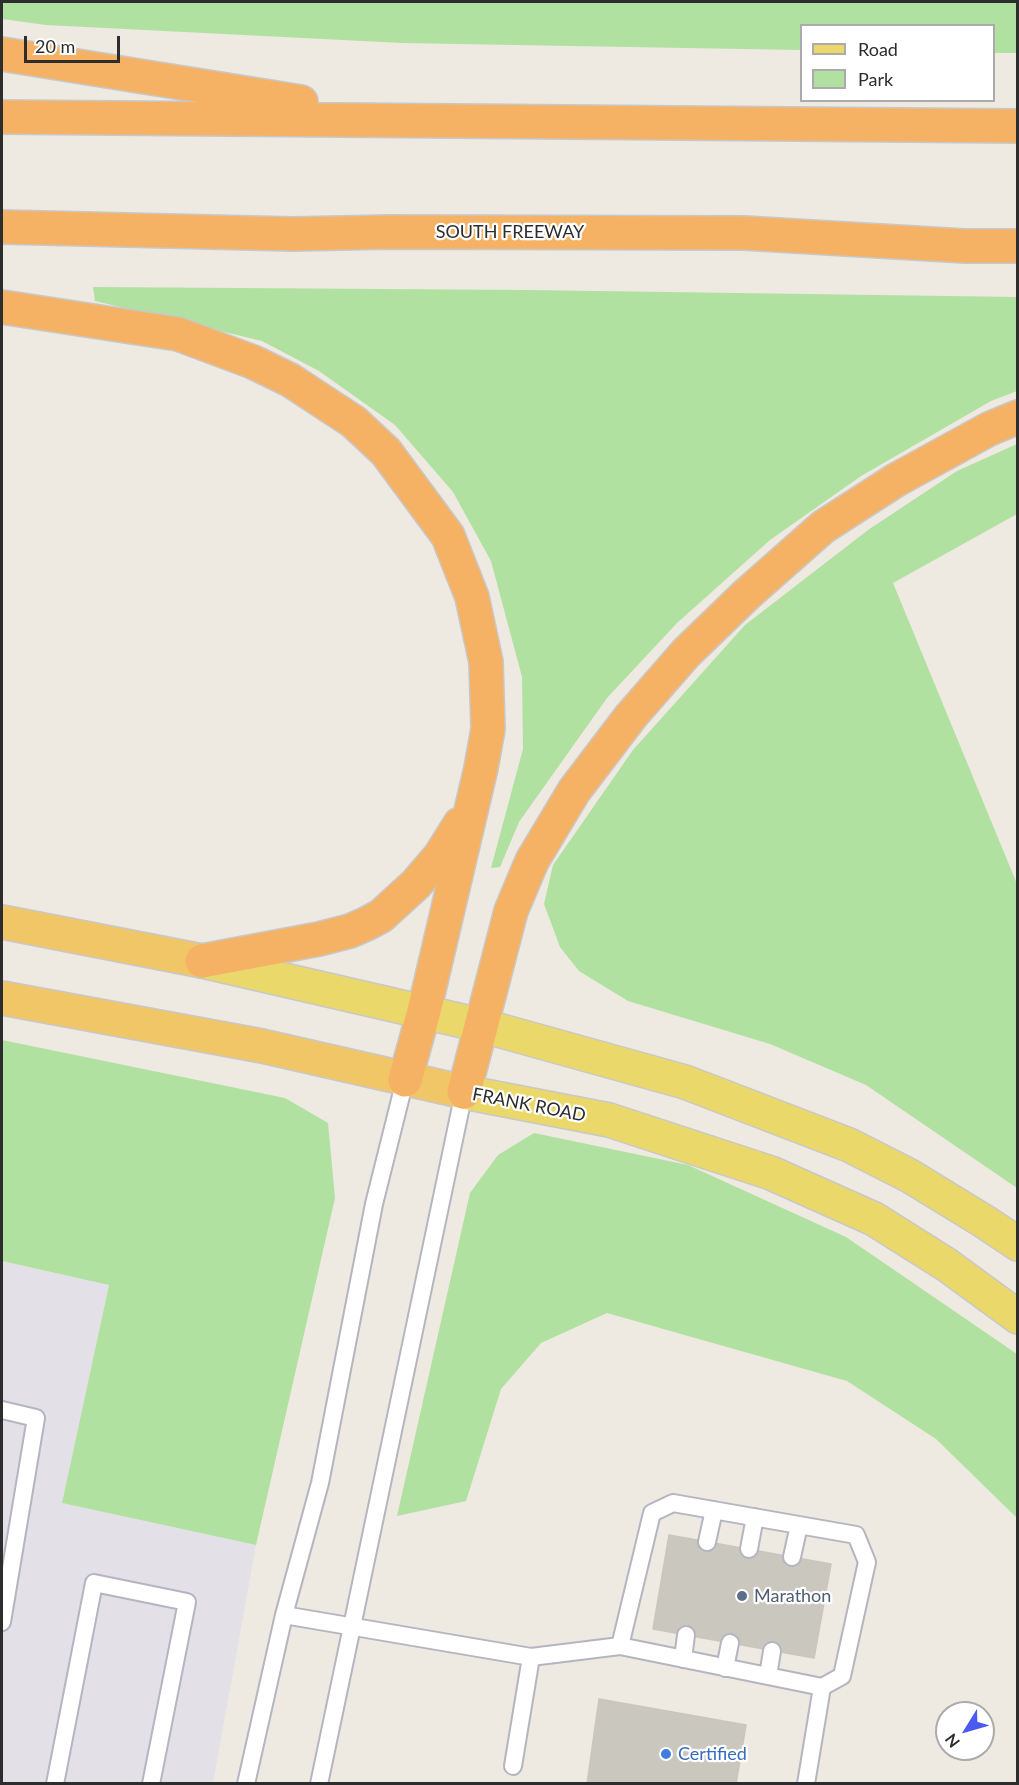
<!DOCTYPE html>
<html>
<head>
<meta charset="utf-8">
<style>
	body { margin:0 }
	#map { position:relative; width:1019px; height:1785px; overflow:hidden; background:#eee9e1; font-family:Lato,sans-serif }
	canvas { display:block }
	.frame { position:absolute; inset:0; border:3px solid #2d2d2d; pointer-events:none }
	.legend { position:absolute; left:800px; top:24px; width:195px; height:78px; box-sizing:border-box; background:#fff; border:2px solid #ababab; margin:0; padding:8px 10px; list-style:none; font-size:18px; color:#2d2d2d }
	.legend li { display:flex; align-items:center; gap:12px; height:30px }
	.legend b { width:30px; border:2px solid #ababab }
	.north { position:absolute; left:935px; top:1701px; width:60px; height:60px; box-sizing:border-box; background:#fff; border:2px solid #ababab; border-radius:50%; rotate:233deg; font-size:16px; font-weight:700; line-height:24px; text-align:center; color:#2d2d2d }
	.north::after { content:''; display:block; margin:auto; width:21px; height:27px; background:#4b5af1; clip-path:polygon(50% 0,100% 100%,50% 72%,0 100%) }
	.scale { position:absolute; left:24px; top:36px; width:96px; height:27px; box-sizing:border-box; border:3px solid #2d2d2d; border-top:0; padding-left:8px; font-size:18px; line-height:21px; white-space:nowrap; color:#2d2d2d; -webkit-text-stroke:4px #fff; paint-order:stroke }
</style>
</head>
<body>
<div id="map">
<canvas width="1019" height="1785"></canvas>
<div class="frame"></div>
<ul class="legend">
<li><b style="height:8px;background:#ead96a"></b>Road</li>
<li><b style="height:16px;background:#b0e1a1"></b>Park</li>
</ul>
<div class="north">N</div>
<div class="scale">20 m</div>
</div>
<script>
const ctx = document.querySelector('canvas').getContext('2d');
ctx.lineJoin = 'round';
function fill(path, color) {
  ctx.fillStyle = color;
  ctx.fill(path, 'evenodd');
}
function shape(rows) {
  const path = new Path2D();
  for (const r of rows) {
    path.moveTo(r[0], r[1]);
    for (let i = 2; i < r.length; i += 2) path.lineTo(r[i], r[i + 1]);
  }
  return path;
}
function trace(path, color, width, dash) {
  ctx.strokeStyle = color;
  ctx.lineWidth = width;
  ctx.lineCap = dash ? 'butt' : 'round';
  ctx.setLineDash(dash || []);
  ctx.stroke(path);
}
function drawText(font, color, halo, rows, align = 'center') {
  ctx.font = font + ' Lato,sans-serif';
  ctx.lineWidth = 4.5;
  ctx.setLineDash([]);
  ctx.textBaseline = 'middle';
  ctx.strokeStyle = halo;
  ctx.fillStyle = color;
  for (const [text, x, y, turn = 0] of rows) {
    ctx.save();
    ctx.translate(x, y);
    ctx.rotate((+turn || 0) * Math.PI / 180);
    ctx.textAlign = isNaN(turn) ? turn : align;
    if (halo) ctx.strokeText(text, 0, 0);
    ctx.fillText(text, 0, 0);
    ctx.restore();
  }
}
fill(shape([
	[2,1261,109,1285,62,1503,256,1545,213,1783,2,1784]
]), '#e3e1e7');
fill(shape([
	[2,2,1017,2,1017,53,994,53,994,26,802,26,801,50,402,43,46,25,2,19],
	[93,287,526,290,1017,297,1017,391,991,401,861,476,770,540,677,623,607,698,519,822,500,867,491,868,523,749,522,677,491,561,453,492,395,425,319,371,262,341,95,301],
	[1017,444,1017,514,893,583,1017,884,1017,1188,866,1085,770,1044,628,1001,579,971,560,947,544,904,553,865,633,750,745,625,868,530,957,471],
	[2,1040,285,1098,328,1123,335,1198,256,1545,62,1503,109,1285,2,1261],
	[534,1133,688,1165,846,1237,1017,1354,1017,1518,936,1439,847,1381,607,1313,541,1343,501,1389,466,1501,397,1516,470,1193,498,1155]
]), '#b0e1a1');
const building = shape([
	[669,1535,831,1564,814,1658,653,1629,669,1535],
	[599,1699,746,1725,736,1784,587,1784,599,1699]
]);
fill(building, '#cac7bf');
trace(building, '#c9c6ba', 1.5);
const service = shape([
	[2,1410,36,1418,2,1622],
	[707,1542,714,1510],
	[749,1549,755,1517],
	[792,1557,799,1525],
	[284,1615,531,1657,620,1646,652,1513,673,1503,856,1535,867,1562,842,1676,822,1687,620,1646],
	[683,1659,686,1635],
	[725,1668,730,1643],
	[768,1676,772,1651],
	[513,1766,531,1657],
	[55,1784,94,1583,187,1602,151,1784],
	[246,1784,284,1615,320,1483,374,1204,405,1080],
	[319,1784,464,1092],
	[806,1784,822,1687]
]);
const primary = shape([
	[202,961,480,1025,685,1082,849,1145,910,1176,985,1222,1018,1244],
	[464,1092,609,1120,771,1173,874,1219,947,1265,1018,1317]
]);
const trunk = shape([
	[2,922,202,961],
	[2,998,262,1046,464,1092]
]);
const motorway = shape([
	[2,54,301,102],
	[2,117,1018,126],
	[2,227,293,234,389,232,744,233,965,246,1018,246],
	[2,307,178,334,253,362,290,380,354,422,386,452,448,536,472,597,486,662,488,729,481,768,424,1011,405,1080],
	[202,961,319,939,350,931,366,924,381,916,416,884,440,856,460,824],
	[464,1092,511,911,532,861,574,791,631,716,686,653,746,595,823,527,896,480,989,429,1018,417]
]);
trace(service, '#b4b5c0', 20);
trace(primary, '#c8c8c8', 36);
trace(trunk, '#c8c8c8', 36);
trace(motorway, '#c8c8c8', 36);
trace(service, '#fff', 16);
trace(primary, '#ead96a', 33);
trace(trunk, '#f0c667', 33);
trace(motorway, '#f6b264', 33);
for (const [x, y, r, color] of [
	[742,1596,6,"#5c6f8a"],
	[666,1754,6,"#3f7fe0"]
]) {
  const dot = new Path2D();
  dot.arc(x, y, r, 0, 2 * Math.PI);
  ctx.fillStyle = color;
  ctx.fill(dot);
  trace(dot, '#fff', 2);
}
drawText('18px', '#2d2d2d', '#fff', [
	["SOUTH FREEWAY",510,232],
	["FRANK ROAD",529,1105,11]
]);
drawText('18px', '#4e5e75', '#fff', [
	["Marathon",754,1596]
], 'left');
drawText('18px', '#366cbe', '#fff', [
	["Certified",678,1754]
], 'left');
</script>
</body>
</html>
